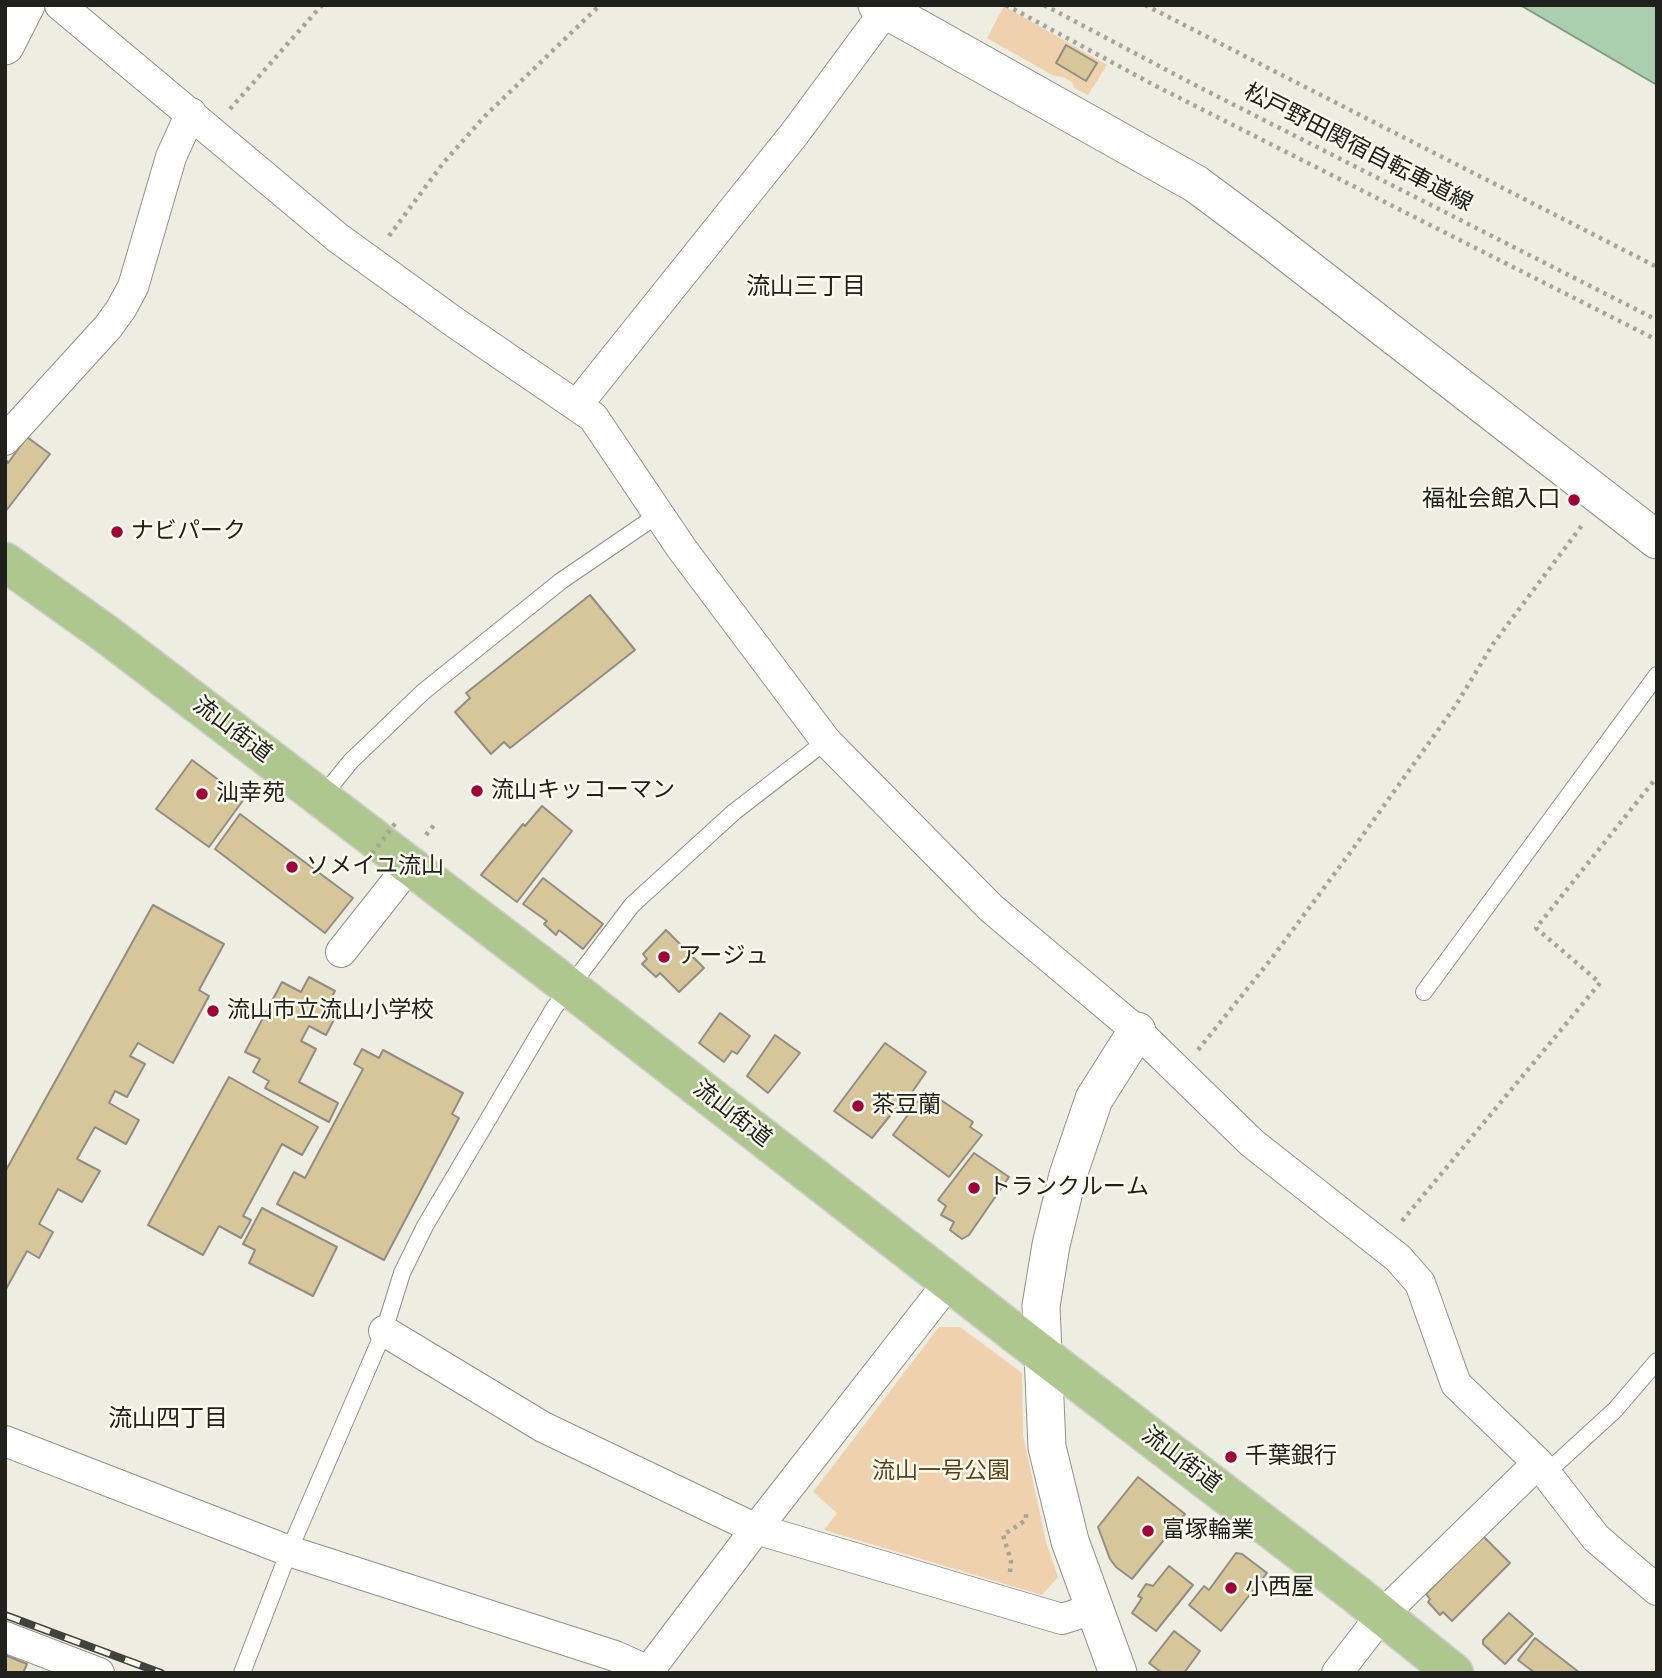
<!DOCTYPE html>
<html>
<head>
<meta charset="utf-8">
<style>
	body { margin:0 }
	#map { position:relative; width:1662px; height:1678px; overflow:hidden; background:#edede1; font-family:Helvetica,sans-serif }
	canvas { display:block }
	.frame { position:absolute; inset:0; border:7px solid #20201c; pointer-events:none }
</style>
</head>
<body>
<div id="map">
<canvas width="1662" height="1678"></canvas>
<div class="frame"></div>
</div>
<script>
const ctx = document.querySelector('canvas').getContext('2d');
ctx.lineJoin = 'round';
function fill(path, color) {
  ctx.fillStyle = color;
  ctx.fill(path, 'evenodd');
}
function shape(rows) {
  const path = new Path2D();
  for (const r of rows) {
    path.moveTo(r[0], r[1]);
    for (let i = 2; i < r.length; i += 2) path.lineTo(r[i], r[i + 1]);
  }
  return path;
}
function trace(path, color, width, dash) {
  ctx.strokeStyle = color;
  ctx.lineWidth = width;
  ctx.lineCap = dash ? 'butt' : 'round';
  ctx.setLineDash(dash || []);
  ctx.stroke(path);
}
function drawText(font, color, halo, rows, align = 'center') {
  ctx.font = font + ' Helvetica,"Noto Sans JP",sans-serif';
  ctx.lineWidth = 5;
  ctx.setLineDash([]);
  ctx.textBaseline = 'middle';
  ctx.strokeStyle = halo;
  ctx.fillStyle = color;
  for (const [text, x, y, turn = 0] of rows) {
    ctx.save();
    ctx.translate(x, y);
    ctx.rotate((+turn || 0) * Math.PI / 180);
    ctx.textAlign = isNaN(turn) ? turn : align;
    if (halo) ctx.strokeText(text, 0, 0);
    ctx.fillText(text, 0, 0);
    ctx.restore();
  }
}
fill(shape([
	[1004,6,1107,65,1088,95,1074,88,1072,82,1063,77,1054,76,987,38],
	[939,1327,960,1327,1022,1373,1023,1435,1046,1542,1058,1577,1042,1595,824,1530,837,1513,813,1492]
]), '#f0d1ae');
const water = shape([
	[1520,5,1657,5,1657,85,1520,5]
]);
fill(water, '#a9cfae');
trace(water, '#809a82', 2);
const building = shape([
	[1066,45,1097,63,1086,81,1056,63,1066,45],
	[27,437,50,454,5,512,5,463,7,461,8,463,27,437],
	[590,595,635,650,510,748,504,742,491,754,455,712,470,698,466,693,590,595],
	[192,760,244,799,209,847,156,809,192,760],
	[542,806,572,831,517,902,481,875,523,824,525,826,542,806],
	[240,814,353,898,325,933,215,849,240,814],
	[543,878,603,924,583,949,559,930,556,935,544,924,547,921,523,904,543,878],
	[153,905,224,944,199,990,209,996,173,1063,138,1043,130,1056,145,1064,127,1097,115,1091,109,1103,139,1120,126,1144,95,1127,77,1159,100,1171,82,1202,58,1189,39,1224,53,1232,39,1258,27,1251,6,1289,5,1172,153,905],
	[666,930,704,968,679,992,660,973,656,977,642,964,647,959,643,954,666,930],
	[309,977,335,991,328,1004,339,1010,326,1035,309,1026,301,1041,316,1049,299,1082,338,1103,329,1122,265,1088,269,1081,253,1072,260,1059,245,1052,282,982,301,992,309,977],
	[720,1013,750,1036,737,1054,732,1051,724,1062,699,1043,720,1013],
	[775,1035,800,1053,768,1093,747,1076,775,1035],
	[885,1043,926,1072,897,1114,893,1112,872,1138,834,1111,885,1043],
	[362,1049,379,1058,383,1050,463,1093,452,1114,459,1118,384,1260,277,1204,294,1172,305,1178,363,1069,354,1064,362,1049],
	[229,1077,318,1127,302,1155,282,1144,243,1216,251,1220,241,1238,219,1226,203,1255,148,1225,229,1077],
	[924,1093,934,1101,938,1098,973,1122,970,1127,982,1135,949,1177,893,1135,924,1093],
	[974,1153,1009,1177,969,1235,962,1239,950,1230,954,1222,941,1215,946,1206,938,1200,974,1153],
	[262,1208,337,1247,313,1296,249,1263,255,1250,243,1244,262,1208],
	[1138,1477,1185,1514,1132,1579,1116,1567,1110,1559,1098,1527,1138,1477],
	[1483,1536,1510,1563,1452,1621,1443,1612,1440,1615,1428,1602,1430,1599,1426,1594,1483,1536],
	[1236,1553,1242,1554,1267,1573,1221,1631,1189,1605,1204,1586,1209,1590,1236,1553],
	[1169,1566,1193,1585,1156,1631,1132,1613,1142,1598,1138,1596,1146,1584,1153,1586,1169,1566],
	[1509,1613,1533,1634,1505,1664,1483,1644,1483,1640,1509,1613],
	[1174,1631,1200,1651,1184,1673,1162,1673,1149,1663,1174,1631],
	[1535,1638,1580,1673,1535,1673,1518,1660,1535,1638],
	[5,1655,27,1664,23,1673,5,1673,5,1655]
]);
fill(building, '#d6c69a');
trace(building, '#918d83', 2);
const service = shape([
	[321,798,351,761,423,692,561,581,659,514],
	[1424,992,1657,675],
	[1545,1474,1615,1410,1657,1361],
	[242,1673,289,1551,384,1331,402,1273,425,1226,554,1008,632,905,734,812,826,741]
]);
const minor = shape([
	[60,5,338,238,454,322,593,417,682,549,826,741,991,908,1137,1031,1252,1143,1398,1258,1420,1283,1456,1384,1538,1463,1596,1538,1657,1590],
	[577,405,795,133,886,10],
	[5,440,108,327,121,309,133,287,171,157,191,113],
	[341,952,409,866],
	[384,1331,543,1427,756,1529,1062,1619,1093,1609],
	[5,1441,289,1551,615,1656,653,1673],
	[5,1637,99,1673],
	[647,1673,756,1529,949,1282],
	[1337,1673,1381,1616,1538,1463]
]);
const tertiary = shape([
	[877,5,1196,184,1267,237,1657,540],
	[5,46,26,5],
	[1118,1673,1070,1541,1047,1447,1041,1306,1051,1245,1068,1175,1094,1099,1137,1031]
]);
const primary = shape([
	[5,562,106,634,569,987,1043,1355,1357,1595,1454,1673]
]);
trace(service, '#919287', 18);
trace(minor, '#919287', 32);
trace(tertiary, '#919287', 39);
trace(primary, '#cececd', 41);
trace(shape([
	[1006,5,1152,84,1657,340],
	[1044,5,1193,84,1657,320],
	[1145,5,1657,267],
	[230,109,322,5],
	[389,236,444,162,485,116,600,5],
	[426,835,434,825],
	[1198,1050,1272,958,1355,846,1456,705,1493,644,1583,524],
	[1402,1221,1600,983,1536,928,1657,777],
	[1010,1572,1011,1561,1003,1535,1026,1520,1026,1514]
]), '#a4a49b', 4.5, [3.5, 5]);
trace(service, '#fff', 16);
trace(minor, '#fff', 30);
trace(tertiary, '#fff', 37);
trace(primary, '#adc78e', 38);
const rail = shape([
	[5,1615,161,1673]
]);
trace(rail, '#42423d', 8);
trace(rail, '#fafbee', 5, [16]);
trace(shape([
	[362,867,397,821]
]), '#a4a49b', 4.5, [3.5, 5]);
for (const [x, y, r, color] of [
	[1574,500,7,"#a10139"],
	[117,532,7,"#a10139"],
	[477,791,7,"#a10139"],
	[202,794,7,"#a10139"],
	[292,867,7,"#a10139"],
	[664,957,7,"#a10139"],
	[213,1011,7,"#a10139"],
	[858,1106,7,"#a10139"],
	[974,1188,7,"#a10139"],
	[1231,1457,7,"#a10139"],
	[1148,1531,7,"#a10139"],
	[1231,1588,7,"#a10139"]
]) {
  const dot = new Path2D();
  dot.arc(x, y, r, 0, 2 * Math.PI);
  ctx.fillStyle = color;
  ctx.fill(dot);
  trace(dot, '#fafbee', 2.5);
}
drawText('23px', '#20201c', '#fafbee', [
	["松戸野田関宿自転車道線",1358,148,27],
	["流山街道",232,730,37],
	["流山街道",732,1114,38],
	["流山街道",1181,1460,37]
]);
drawText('23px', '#20201c', '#fafbee', [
	["福祉会館入口",1560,500,"right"],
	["ナビパーク",131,532],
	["流山キッコーマン",491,791],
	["汕幸苑",216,794],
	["ソメイユ流山",306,867],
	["アージュ",678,957],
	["流山市立流山小学校",227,1011],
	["茶豆蘭",872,1106],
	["トランクルーム",988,1188],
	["千葉銀行",1245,1457],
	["富塚輪業",1162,1531],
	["小西屋",1245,1588]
], 'left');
drawText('23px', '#5f3f13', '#fafbee', [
	["流山一号公園",941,1472]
]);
drawText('24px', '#20201c', '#fafbee', [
	["流山三丁目",806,287],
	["流山四丁目",168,1419]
]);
</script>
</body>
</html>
